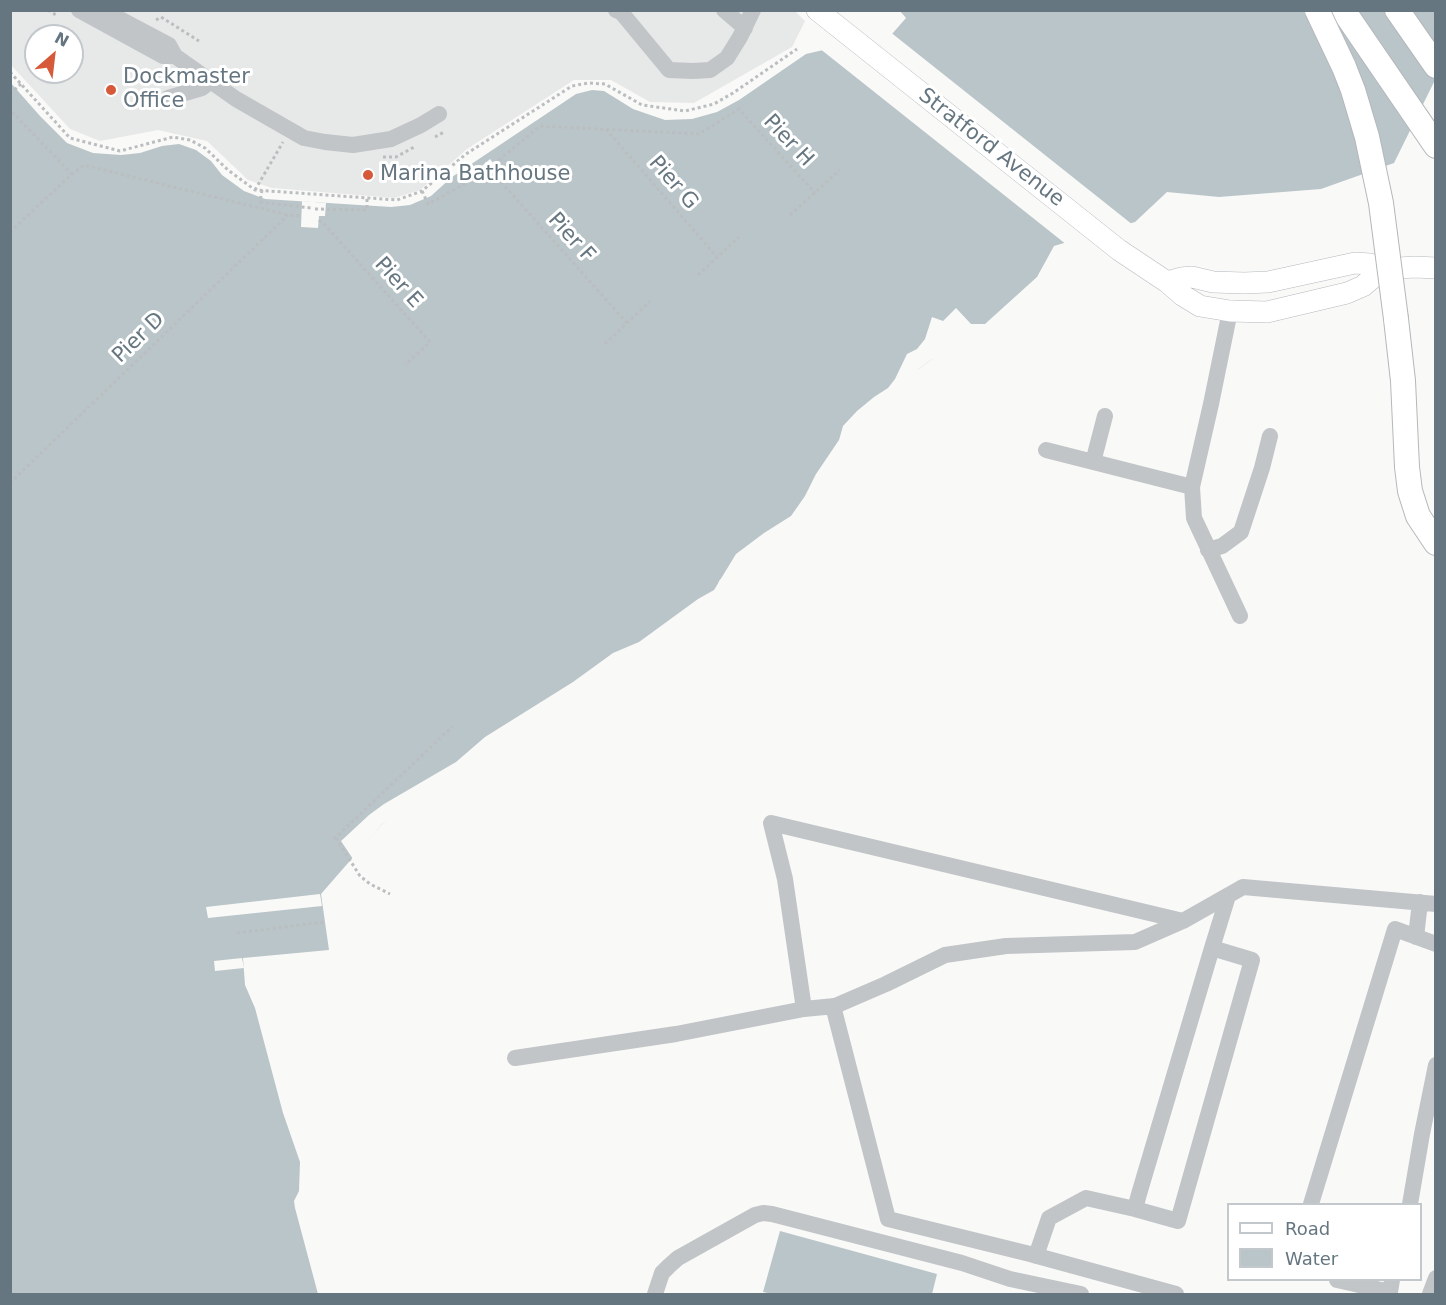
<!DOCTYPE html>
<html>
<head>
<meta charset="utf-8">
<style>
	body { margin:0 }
	#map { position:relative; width:1446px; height:1305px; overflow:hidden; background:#f9f9f7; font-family:"DejaVu Sans",sans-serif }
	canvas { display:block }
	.frame { position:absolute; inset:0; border:12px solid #667680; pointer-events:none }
	.legend { position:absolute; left:1227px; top:1203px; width:195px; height:78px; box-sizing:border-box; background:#fff; border:2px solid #c2c8cc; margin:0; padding:8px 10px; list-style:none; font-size:18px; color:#667680 }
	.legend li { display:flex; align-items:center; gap:12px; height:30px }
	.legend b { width:30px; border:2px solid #c2c8cc }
	.north { position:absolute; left:24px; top:24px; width:60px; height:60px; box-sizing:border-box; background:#fff; border:2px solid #c2c8cc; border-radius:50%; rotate:28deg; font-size:16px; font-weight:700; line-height:24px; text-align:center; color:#667680 }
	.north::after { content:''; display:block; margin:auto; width:21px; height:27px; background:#d6593a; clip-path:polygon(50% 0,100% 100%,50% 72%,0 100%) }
</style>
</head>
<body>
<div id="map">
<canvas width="1446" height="1305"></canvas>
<div class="frame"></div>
<ul class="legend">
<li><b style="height:8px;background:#fff"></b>Road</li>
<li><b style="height:16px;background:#bac5c9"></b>Water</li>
</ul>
<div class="north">N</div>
</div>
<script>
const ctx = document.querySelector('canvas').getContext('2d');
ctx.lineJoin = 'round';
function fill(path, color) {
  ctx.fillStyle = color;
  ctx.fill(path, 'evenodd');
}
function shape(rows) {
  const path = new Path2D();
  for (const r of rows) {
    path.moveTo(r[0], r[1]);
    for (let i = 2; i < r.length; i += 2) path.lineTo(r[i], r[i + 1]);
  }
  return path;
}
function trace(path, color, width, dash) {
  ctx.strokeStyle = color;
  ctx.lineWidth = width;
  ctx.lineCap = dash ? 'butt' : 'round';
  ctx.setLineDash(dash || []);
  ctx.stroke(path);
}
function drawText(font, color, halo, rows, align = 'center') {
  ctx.font = font + ' "DejaVu Sans",sans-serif';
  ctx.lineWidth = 6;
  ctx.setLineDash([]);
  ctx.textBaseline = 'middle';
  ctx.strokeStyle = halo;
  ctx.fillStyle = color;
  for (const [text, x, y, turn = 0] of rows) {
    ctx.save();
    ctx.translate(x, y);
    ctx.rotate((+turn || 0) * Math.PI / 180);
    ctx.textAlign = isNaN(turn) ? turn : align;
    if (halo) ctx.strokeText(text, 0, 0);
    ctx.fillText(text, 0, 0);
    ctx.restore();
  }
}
fill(shape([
	[794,10,805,21,792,47,694,103,650,102,611,80,574,80,467,149,420,190,394,198,272,188,248,180,207,141,158,130,100,141,70,129,11,65,10,11],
	[36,36,72,36,72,72,36,72]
]), '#e7e8e8');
fill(shape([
	[900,11,1435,11,1435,80,1394,163,1321,189,1219,197,1167,192,1135,222,1054,246,1037,277,985,324,971,324,956,308,943,321,932,359,919,369,839,444,803,509,746,554,719,581,716,593,603,675,382,824,321,894,329,950,243,958,245,985,255,1008,283,1113,297,1118,306,1201,335,1294,11,1294,10,82,40,116,67,143,93,153,121,155,140,153,162,146,179,144,196,150,211,161,222,175,244,191,265,199,391,207,410,205,431,196,452,177,576,94,592,90,604,91,633,109,665,120,692,119,717,112,739,100,806,54,892,34,906,18],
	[780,1231,937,1274,932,1294,773,1294,763,1292]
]), '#bac5c9');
fill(shape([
	[889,31,1133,225,1067,245,819,48],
	[490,159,498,169,482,182,474,173],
	[302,201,326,203,325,216,319,216,318,228,301,227],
	[932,317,943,321,945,324,942,340,943,355,932,359,919,369,915,377,842,445,806,511,784,533,748,556,722,583,718,595,605,677,409,809,382,824,353,859,341,841,369,815,384,804,456,762,485,737,573,682,613,653,639,642,698,599,714,590,736,554,764,533,791,516,805,496,816,474,839,440,843,426,857,411,874,397,888,388,895,379,907,354,917,349,925,339],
	[320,894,322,906,208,918,206,907],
	[242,958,244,968,215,971,214,961],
	[290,1112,300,1117,318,1183,310,1201,338,1294,318,1294,295,1208,294,1201,299,1191,300,1162,283,1113]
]), '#f9f9f7');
const major = shape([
	[817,10,1119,250,1167,282,1182,295,1200,306,1230,311,1267,312,1347,293,1363,286,1383,269],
	[1167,282,1181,278,1192,277,1213,282,1244,283,1268,282,1355,263,1370,264,1383,269,1415,267,1436,268]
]);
const highway = shape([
	[1343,10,1436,146],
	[1397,10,1436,66],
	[1396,319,1403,381,1407,467,1410,491,1418,516,1436,543]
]);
trace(major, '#b4b9bd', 22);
trace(highway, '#b4b8bb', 26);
trace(shape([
	[48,10,56,15],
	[156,20,161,17,199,41],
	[10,72,70,138,120,151,173,137,190,140,205,148,228,170,255,190,397,200,422,191,466,154,572,86,588,83,605,84,642,105,685,111,714,104,733,93,797,49],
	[10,94,21,84],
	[12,112,72,174],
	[606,129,717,257],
	[435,137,444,132],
	[383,157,396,157,416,146],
	[494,164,540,126,699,134,739,109,815,193],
	[493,173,627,323],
	[255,190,283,142],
	[262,190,260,202,311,208],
	[422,191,428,204,485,173],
	[315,209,367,210,367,198],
	[790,215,840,170],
	[319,220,324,224,430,342,405,365],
	[10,232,72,174,84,165,288,215,301,216],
	[698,275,739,237],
	[605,344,650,301],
	[10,483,288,215],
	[336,838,360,876,370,884,390,894],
	[334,839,453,726],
	[237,933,325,922]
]), '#bbbec0', 3, [3, 3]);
trace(shape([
	[79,10,163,56,175,56],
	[103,10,169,45,175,56,236,99,304,138,325,142,353,145,391,139,421,125,439,114],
	[616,10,621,12,669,70,693,71,710,70,727,58,740,37,753,10],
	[724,10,745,28],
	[168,98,202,88,211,81],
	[1230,311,1211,404,1192,487,1194,518,1240,616],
	[1046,450,1192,487],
	[1093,462,1105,416],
	[1208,550,1222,546,1241,532,1262,468,1270,436],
	[1183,921,771,823,785,879,804,1009,835,1006,886,984,945,955,1006,946,1135,942,1183,921,1243,887,1436,904],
	[1416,937,1420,902],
	[1212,948,1252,960,1178,1221,1135,1209,1139,1194,1212,948,1228,896],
	[833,1006,888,1219,1030,1254,1176,1294],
	[515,1058,676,1034,804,1009],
	[1311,1204,1395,929,1436,944],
	[1410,1204,1422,1134,1436,1065],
	[1036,1256,1049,1218,1086,1198,1135,1209],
	[1337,1280,1390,1292,1392,1280],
	[655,1294,662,1273,669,1266,678,1258,755,1215,763,1213,772,1214,962,1263,1010,1279,1081,1294],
	[1430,1294,1436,1278]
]), '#c1c5c8', 16);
trace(major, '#fff', 21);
trace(highway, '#fff', 24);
const highwayBridge = shape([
	[1317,10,1344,67,1353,90,1367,137,1381,203,1396,319]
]);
trace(highwayBridge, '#b4b8bb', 26, []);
trace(highwayBridge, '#fff', 24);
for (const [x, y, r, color] of [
	[111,90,6,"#d6593a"],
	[368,175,6,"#d6593a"]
]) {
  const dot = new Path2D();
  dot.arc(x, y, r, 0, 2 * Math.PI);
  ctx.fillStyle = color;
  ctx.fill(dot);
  trace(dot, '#fff', 2);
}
drawText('21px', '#667680', '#fff', [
	["Dockmaster",123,78],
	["Office",123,102],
	["Marina Bathhouse",380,175]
], 'left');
drawText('21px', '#667680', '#fff', [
	["Pier H",788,141,47],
	["Stratford Avenue",991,148,38],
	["Pier G",673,183,49],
	["Pier F",571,238,48],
	["Pier E",398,283,48],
	["Pier D",139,338,-44]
]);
</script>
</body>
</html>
